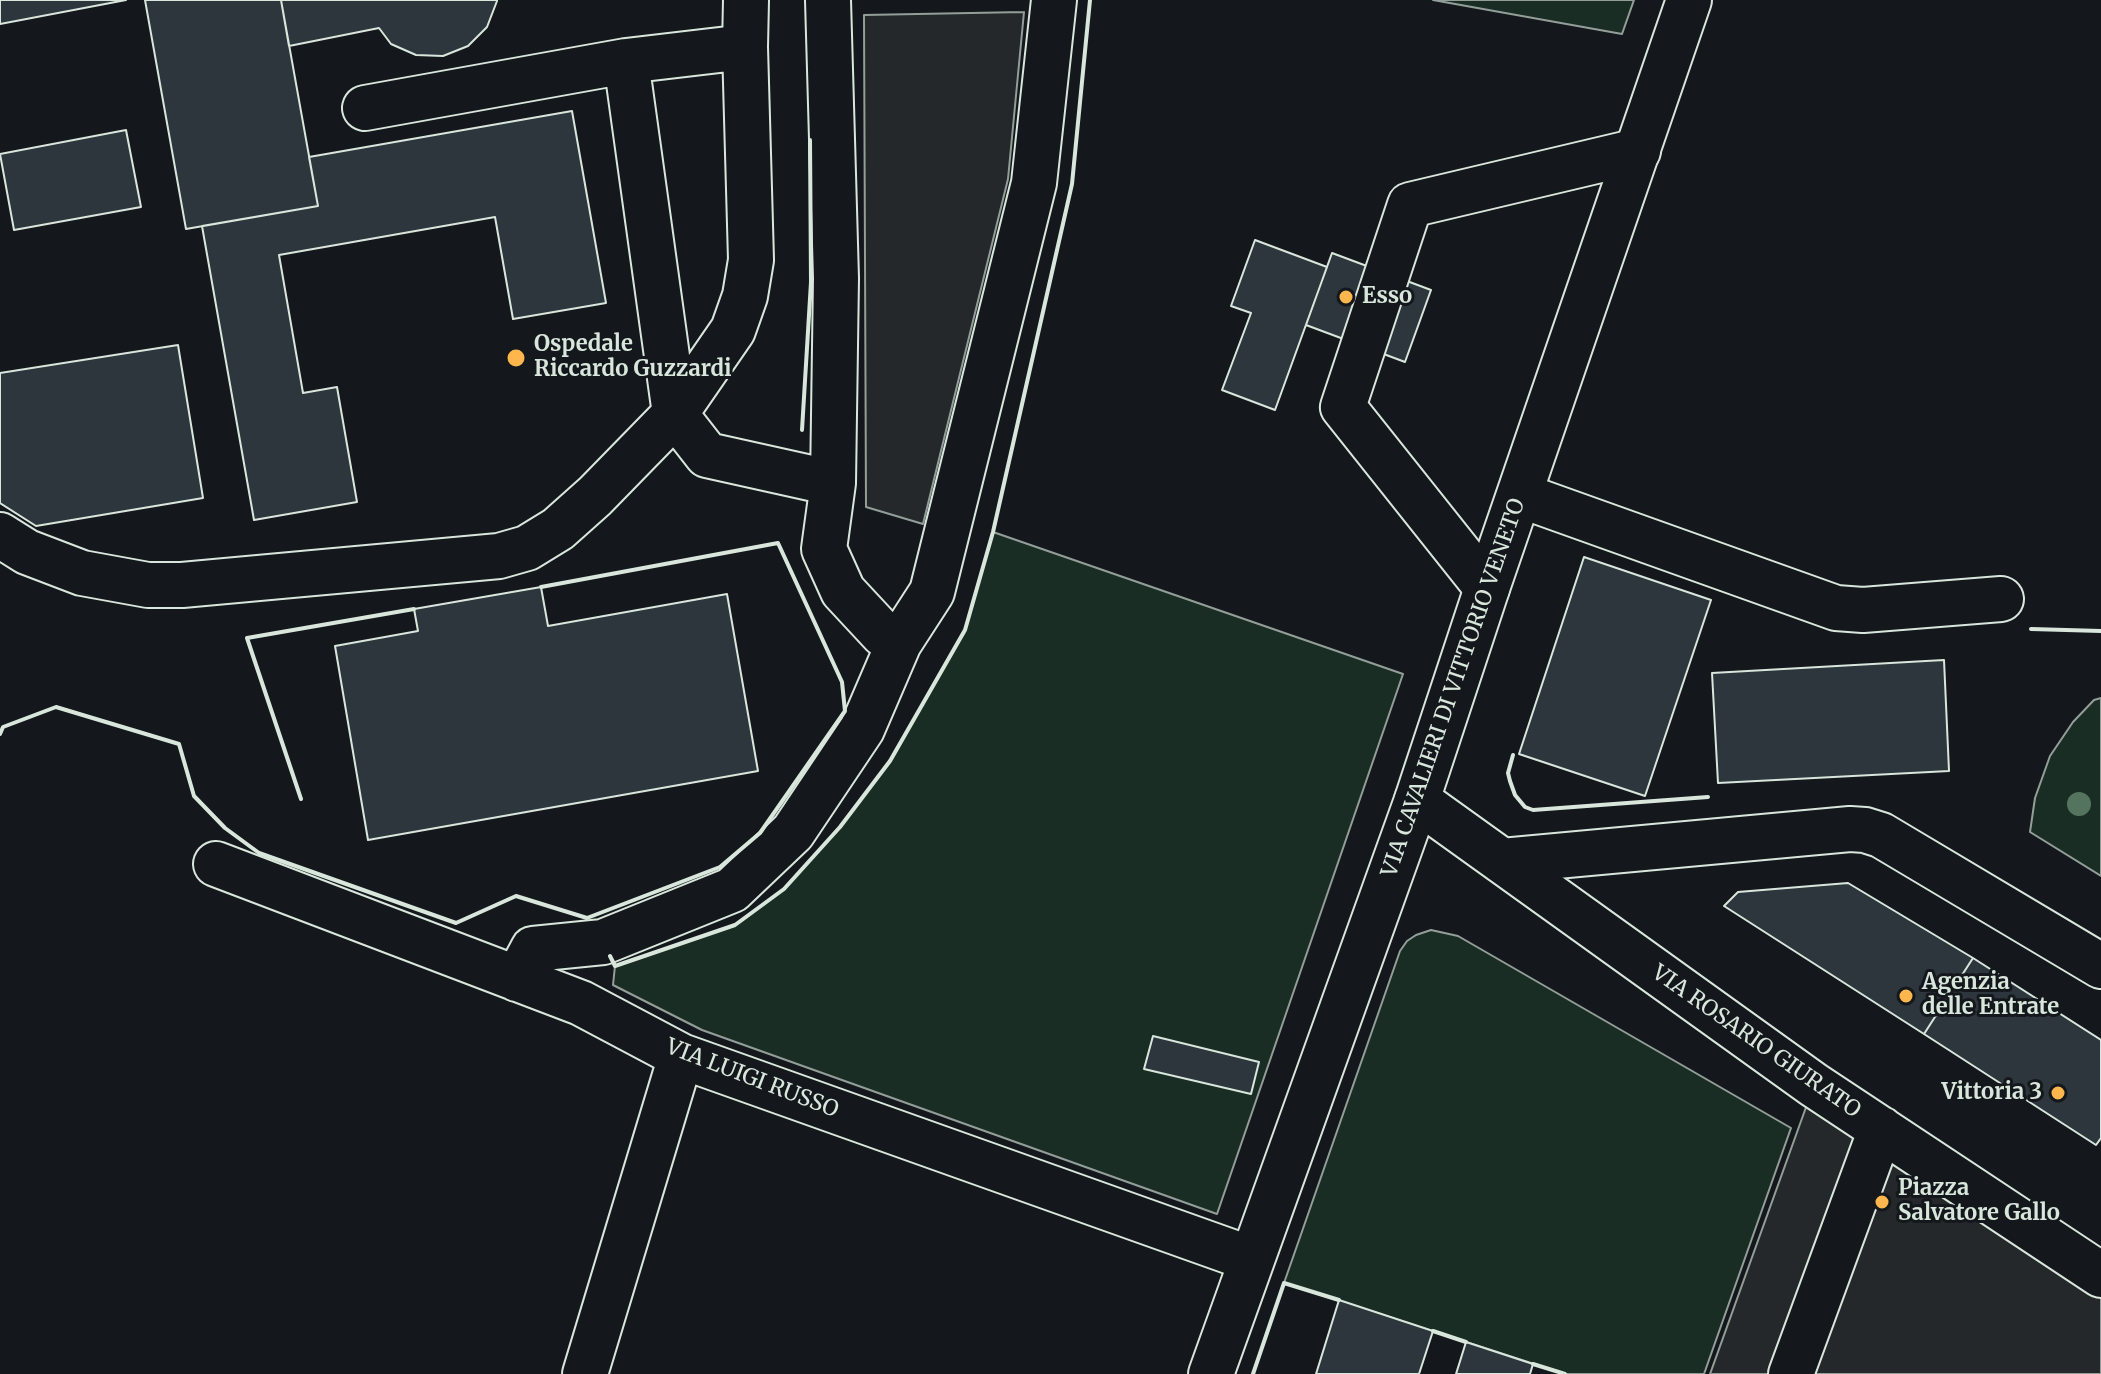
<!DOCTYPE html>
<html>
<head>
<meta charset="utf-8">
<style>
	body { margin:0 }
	canvas { display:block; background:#14181c }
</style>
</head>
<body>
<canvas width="2101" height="1374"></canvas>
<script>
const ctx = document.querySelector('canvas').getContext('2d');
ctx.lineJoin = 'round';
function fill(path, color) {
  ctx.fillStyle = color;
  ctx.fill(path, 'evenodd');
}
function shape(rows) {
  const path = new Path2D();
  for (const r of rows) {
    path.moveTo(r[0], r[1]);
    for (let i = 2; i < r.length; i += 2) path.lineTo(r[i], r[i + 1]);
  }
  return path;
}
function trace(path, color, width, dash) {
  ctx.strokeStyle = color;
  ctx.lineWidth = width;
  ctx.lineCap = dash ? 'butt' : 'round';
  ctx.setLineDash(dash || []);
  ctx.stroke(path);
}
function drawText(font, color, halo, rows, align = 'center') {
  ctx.font = font + ' Merriweather,serif';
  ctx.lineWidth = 6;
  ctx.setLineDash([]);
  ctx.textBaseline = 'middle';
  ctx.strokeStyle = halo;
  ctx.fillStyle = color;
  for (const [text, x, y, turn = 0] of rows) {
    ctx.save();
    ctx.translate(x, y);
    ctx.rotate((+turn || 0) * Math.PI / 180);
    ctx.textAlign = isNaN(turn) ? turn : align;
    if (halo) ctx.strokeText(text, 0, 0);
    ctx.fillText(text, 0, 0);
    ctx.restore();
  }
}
const green = shape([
	[1433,0,1634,0,1622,34,1433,0],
	[993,532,1403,674,1217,1214,702,1030,613,985,615,966,735,925,784,889,840,827,890,761,965,630,993,532],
	[2101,698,2101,876,2030,832,2035,798,2050,756,2073,722,2094,700,2101,698],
	[1431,930,1458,936,1791,1128,1704,1374,1565,1374,1284,1283,1400,951,1407,941,1416,935,1431,930]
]);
fill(green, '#1a2d24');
trace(green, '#939e99', 2);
const parking = shape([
	[1024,12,1008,179,923,524,866,507,864,15,1024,12],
	[1814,1085,2101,1275,2101,1374,1710,1374,1814,1085]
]);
fill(parking, '#24282b');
trace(parking, '#939e99', 2);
const building = shape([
	[0,0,126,0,0,24,0,0],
	[145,0,281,0,318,206,186,229,145,0],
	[281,0,497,0,497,1,487,27,468,46,443,56,416,55,391,44,379,28,289,46,281,0],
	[572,111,606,303,513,319,495,217,279,255,303,393,337,387,357,502,254,520,202,226,318,206,309,157,572,111],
	[126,130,141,207,14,230,0,154,126,130],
	[1255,240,1327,267,1275,410,1222,390,1251,313,1231,306,1255,240],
	[1332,253,1431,290,1405,362,1306,325,1332,253],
	[178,345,203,498,36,526,0,503,0,373,178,345],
	[1584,557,1711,600,1645,796,1519,754,1584,557],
	[541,587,548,626,727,594,758,771,368,840,335,646,418,631,414,609,541,587],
	[1944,660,1949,771,1718,783,1712,673,1944,660],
	[1848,883,1973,958,1924,1034,1724,906,1738,892,1848,883],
	[1973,958,2101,1040,2101,1138,2096,1145,1924,1034,1973,958],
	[1153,1036,1259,1062,1251,1094,1144,1069,1153,1036],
	[1339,1300,1433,1331,1419,1374,1316,1374,1339,1300],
	[1466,1342,1533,1364,1530,1374,1456,1374,1466,1342]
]);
fill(building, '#2c363c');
trace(building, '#d8e6dc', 2);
const minor = shape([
	[828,0,836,278,833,483,824,549,843,591,883,634,899,643],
	[626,61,675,414],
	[365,108,626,61,745,47],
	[675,414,733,330,745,296,751,260,745,47,746,0],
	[1520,495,1836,608,1863,610,2001,599],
	[0,535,27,552,82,573,148,585,182,585,499,556,527,548,558,529,595,496,675,414,707,455,833,483],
	[1487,588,1343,407,1410,205,1638,151],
	[1417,800,1814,1085,2101,1275],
	[1502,861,1850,829,1865,830,1881,835,2101,966],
	[216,864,581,1003,681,1056,1251,1259],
	[517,979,533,949,603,942,732,890,793,832,862,729,899,643,932,592,1034,183,1054,0],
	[585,1374,681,1056],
	[1791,1374,1881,1129]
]);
const major = shape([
	[1211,1374,1417,800,1487,588,1689,0]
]);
trace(minor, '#d8e6dc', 48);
trace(major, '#d8e6dc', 48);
trace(minor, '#14181c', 44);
trace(major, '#14181c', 44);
trace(shape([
	[802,430,811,282,810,140],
	[2031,629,2101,631],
	[0,734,3,727,56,707,179,744,194,796,225,828,259,853,456,923,516,896,587,918,720,867,760,833,845,711,842,682,778,543,541,587],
	[1513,755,1508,773,1510,781,1515,795,1525,807,1533,810,1708,797],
	[301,799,247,638,414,609],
	[610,956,615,966,735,925,784,889,840,827,890,761,965,630,993,532,1072,184,1090,0],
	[1433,1331,1466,1342],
	[1533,1364,1565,1374],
	[1253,1374,1284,1283,1339,1300]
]), '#d8e6dc', 4);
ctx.fillStyle = '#55745f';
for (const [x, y] of [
	[2079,804]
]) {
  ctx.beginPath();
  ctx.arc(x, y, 12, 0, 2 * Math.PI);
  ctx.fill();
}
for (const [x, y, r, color] of [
	[1346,297,8,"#ffb74d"],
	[516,358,10,"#ffb74d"],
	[1906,996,8,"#ffb74d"],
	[2058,1093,8,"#ffb74d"],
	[1882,1202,8,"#ffb74d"]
]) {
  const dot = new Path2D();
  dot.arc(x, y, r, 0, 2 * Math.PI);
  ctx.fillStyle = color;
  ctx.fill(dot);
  trace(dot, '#14181c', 3);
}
drawText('bold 22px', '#d8e6dc', '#14181c', [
	["Esso",1362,297],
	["Ospedale",534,345],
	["Riccardo Guzzardi",534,370],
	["Agenzia",1922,983],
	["delle Entrate",1922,1008],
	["Vittoria 3",2042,1093,"right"],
	["Piazza",1898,1189],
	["Salvatore Gallo",1898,1214]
], 'left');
drawText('22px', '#d8e6dc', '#14181c', [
	["VIA CAVALIERI DI VITTORIO VENETO",1454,688,-71],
	["VIA ROSARIO GIURATO",1756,1042,35],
	["VIA LUIGI RUSSO",752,1079,21]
]);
</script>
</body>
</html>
